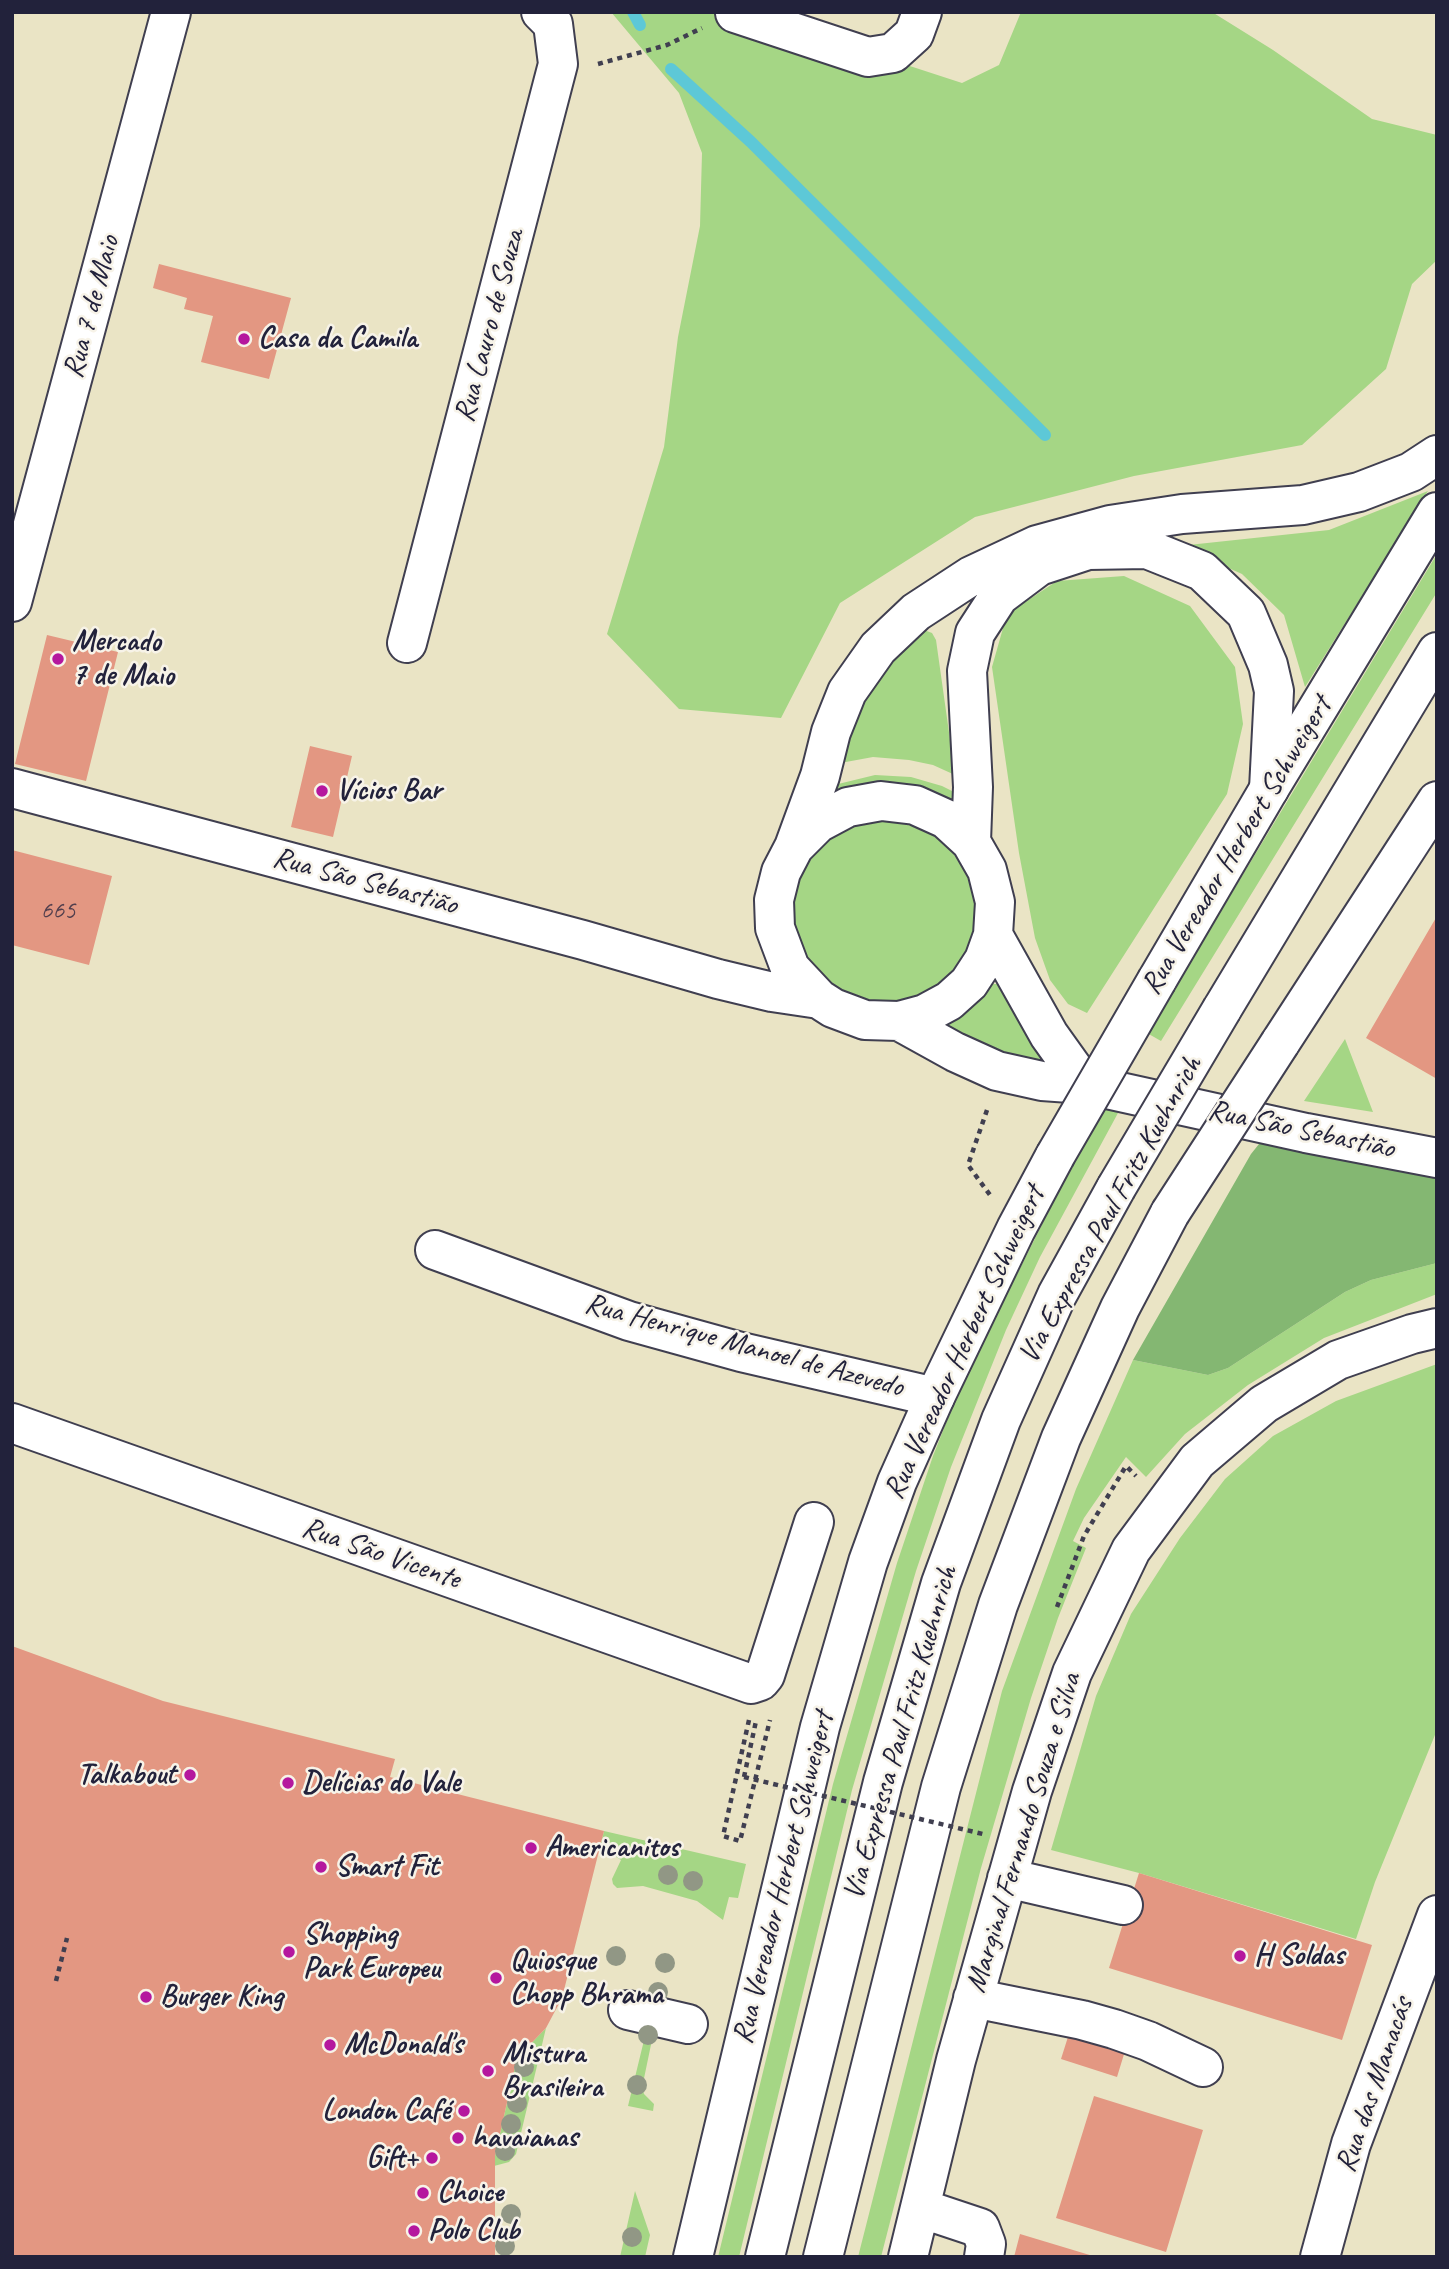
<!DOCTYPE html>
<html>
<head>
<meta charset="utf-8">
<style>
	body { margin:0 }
	#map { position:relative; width:1449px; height:2269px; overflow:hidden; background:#eae4c5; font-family:Caveat,sans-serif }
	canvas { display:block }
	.frame { position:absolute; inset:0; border:14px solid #22223b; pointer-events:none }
</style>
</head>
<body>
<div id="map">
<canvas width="1449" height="2269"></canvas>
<div class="frame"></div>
</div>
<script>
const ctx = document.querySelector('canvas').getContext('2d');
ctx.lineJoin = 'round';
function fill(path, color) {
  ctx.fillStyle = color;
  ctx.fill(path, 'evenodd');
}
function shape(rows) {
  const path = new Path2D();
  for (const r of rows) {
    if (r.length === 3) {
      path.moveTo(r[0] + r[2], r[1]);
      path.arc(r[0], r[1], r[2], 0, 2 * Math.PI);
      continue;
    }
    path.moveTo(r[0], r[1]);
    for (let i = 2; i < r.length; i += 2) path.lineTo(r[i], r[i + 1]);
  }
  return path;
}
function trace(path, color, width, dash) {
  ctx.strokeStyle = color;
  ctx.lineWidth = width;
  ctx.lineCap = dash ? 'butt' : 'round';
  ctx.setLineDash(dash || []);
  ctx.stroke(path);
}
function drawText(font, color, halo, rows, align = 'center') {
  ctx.font = font + ' Caveat,sans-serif';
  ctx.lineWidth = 5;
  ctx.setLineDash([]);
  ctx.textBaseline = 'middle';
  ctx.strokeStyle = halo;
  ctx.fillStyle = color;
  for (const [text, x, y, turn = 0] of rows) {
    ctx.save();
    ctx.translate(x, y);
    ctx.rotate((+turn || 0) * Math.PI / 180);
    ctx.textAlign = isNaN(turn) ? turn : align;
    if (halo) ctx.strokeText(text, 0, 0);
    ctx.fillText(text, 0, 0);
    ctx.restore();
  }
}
fill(shape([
	[611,12,744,12,962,83,999,65,1021,12,1212,12,1273,50,1372,119,1437,135,1437,260,1412,284,1386,369,1302,445,1134,476,975,517,840,603,781,718,679,709,607,634,664,447,678,337,700,226,702,153,679,93],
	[1428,491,1305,687,1284,615,1242,574,1179,546,1329,530],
	[1437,554,1437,592,1161,1041,1147,1033],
	[1124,576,1190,606,1235,667,1243,724,1227,794,1087,1013,1068,1004,1050,980,1035,938,1019,853,992,667,1007,614,1057,581],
	[924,630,932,633,936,640,955,775,933,765,909,760,873,757,835,764,869,680],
	[875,775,911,777,942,786,958,794,960,813,825,805,830,786],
	[886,912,92],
	[993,984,998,984,1018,1019,1050,1062,1010,1059,935,1023],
	[1345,1039,1373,1112,1304,1101],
	[1106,1106,1118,1113,1040,1257,1006,1330,951,1467,916,1571,852,1790,739,2257,718,2257,833,1784,897,1563,933,1456,961,1385,1064,1181],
	[1437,1263,1437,1294,1324,1338,1248,1385,1185,1434,1146,1477,1126,1457,1084,1518,1073,1541,1086,1548,1058,1618,1031,1698,981,1868,881,2257,858,2257,1002,1691,1076,1489,1133,1360,1208,1375,1228,1368,1345,1292,1371,1280],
	[1437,1364,1437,1730,1375,1882,1356,1939,1139,1873,1051,1850,1096,1696,1131,1614,1180,1538,1225,1479,1273,1436,1336,1401],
	[604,1831,746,1864,738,1898,729,1897,723,1920,697,1901,643,1886,617,1888,613,1884,612,1879,621,1860,600,1847],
	[546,2028,516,2154,509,2162,494,2166,495,2156,517,2058],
	[646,2032,653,2035,642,2088,644,2094,654,2104,653,2111,628,2106],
	[635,2191,650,2235,645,2257,620,2257]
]), '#a5d685');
fill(shape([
	[1274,1139,1437,1170,1437,1263,1371,1280,1345,1292,1228,1368,1208,1375,1133,1360,1251,1154,1259,1144]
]), '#84b772');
trace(shape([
	[633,12,640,25],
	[671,69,751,142,1045,435]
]), '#5dc8d7', 12);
fill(shape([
	[159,264,291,298,269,379,201,362,213,316,184,309,187,298,153,288],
	[47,635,118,652,86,781,15,764],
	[310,746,352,756,333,837,291,827],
	[12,850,112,876,89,965,12,945],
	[1437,916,1437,1079,1366,1038],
	[12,1646,163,1701,395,1759,390,1777,604,1831,562,1998,546,2028,517,2058,495,2156,495,2257,12,2257],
	[1139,1873,1372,1945,1342,2040,1109,1968],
	[1073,2021,1129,2038,1117,2077,1061,2059],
	[1094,2096,1203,2130,1166,2252,1056,2218],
	[1020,2234,1093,2256,1093,2257,1014,2257]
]), '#e39782');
const minor = shape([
	[735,13,868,57,893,53,914,34,922,12],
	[12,602,171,12],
	[407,643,558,64,553,24,541,12],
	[12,788,583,940,718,979,772,992,819,999],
	[971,842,973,787,967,671,975,633,999,596,1039,566,1088,550,1147,549,1202,571,1246,613,1268,665,1274,691,1269,789],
	[794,847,818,823,848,807,881,801,915,805,946,819,971,842,987,870,995,902,993,935,984,960,969,983,949,1001,925,1014,899,1021,865,1020,833,1008,819,999,790,968,775,928,774,900,781,872,794,847,820,776,831,732,847,692,878,648,916,612,971,576,1037,545,1110,525,1182,514,1303,505,1359,492,1411,472,1437,455],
	[993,935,1049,1035,1084,1084],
	[899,1021,955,1052,997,1071,1042,1081,1084,1084,1306,1133,1437,1158],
	[435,1250,629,1321,741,1352,935,1397],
	[12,1423,751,1684,760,1681,765,1675,814,1522],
	[1007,1878,1123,1905],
	[973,1998,1082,2020,1114,2029,1148,2041,1203,2067],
	[628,2010,688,2024],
	[920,2208,980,2228,986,2244,984,2257],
	[908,2257,956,2060,1032,1791,1072,1673,1131,1550,1197,1461,1264,1404,1338,1360,1412,1334,1437,1328],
	[1320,2257,1351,2144,1437,1915]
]);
const major = shape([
	[1157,980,1269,789,1437,512],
	[1222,1009,1437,652],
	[1280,1043,1437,801],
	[693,2257,820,1727,868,1562,897,1482,935,1397,1016,1229,1055,1156],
	[765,2257,883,1782,941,1583,1001,1420,1057,1295,1116,1188],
	[823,2257,941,1787,998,1605,1061,1438,1120,1308,1170,1213]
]);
trace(minor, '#403f50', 42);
trace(major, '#403f50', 42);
trace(shape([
	[598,64,667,45,702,28],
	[987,1110,968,1165,990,1195],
	[1057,1607,1084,1536,1126,1466,1136,1476],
	[749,1720,723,1836,740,1841,770,1720],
	[744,1777,756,1721],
	[56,1981,67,1938]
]), '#403f50', 4.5, [5, 5]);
trace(minor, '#fff', 38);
trace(major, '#fff', 38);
const majorBridge = shape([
	[1055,1156,1157,980],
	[1116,1188,1222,1009],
	[1170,1213,1280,1043]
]);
trace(majorBridge, '#403f50', 42, []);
trace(shape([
	[744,1777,987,1835]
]), '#403f50', 4.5, [5, 5]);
trace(majorBridge, '#fff', 38);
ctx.fillStyle = '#919785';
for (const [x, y] of [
	[668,1875],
	[693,1881],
	[616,1956],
	[665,1963],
	[658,1992],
	[648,2035],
	[524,2067],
	[637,2085],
	[517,2103],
	[511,2124],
	[505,2151],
	[511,2214],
	[632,2237],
	[505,2246]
]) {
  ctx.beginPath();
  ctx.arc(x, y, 10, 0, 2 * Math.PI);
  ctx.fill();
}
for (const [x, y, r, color] of [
	[244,339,7,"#b5179e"],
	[58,659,7,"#b5179e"],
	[322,791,7,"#b5179e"],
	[190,1775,7,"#b5179e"],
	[288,1783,7,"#b5179e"],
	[531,1848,7,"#b5179e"],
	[321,1867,7,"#b5179e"],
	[289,1952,7,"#b5179e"],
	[1240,1956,7,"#b5179e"],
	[496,1978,7,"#b5179e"],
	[146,1997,7,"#b5179e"],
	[330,2045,7,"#b5179e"],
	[488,2071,7,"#b5179e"],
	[464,2111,7,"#b5179e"],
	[458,2138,7,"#b5179e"],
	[432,2158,7,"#b5179e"],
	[423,2193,7,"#b5179e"],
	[414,2231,7,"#b5179e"]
]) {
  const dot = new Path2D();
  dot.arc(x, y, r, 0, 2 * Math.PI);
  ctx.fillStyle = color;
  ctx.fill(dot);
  trace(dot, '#f7f3e8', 2.5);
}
drawText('26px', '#523f4d', null, [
	["665",58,911]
]);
drawText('30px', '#22223b', '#f7f3e8', [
	["Rua 7 de Maio",92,307,-75],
	["Rua Lauro de Souza",490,326,-75],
	["Rua Vereador Herbert Schweigert",1237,846,-59],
	["Rua São Sebastião",365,882,15],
	["Rua São Sebastião",1301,1130,12],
	["Via Expressa Paul Fritz Kuehnrich",1111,1210,-61],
	["Rua Vereador Herbert Schweigert",965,1343,-65],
	["Rua Henrique Manoel de Azevedo",744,1346,15],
	["Rua São Vicente",381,1554,19],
	["Via Expressa Paul Fritz Kuehnrich",901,1733,-74],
	["Marginal Fernando Souza e Silva",1024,1833,-73],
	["Rua Vereador Herbert Schweigert",784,1878,-76],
	["Rua das Manacás",1375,2085,-71]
]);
drawText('bold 30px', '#22223b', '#f7f3e8', [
	["Casa da Camila",258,339],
	["Mercado",72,642],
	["7 de Maio",72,676],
	["Vícios Bar",336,791],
	["Talkabout",176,1775,"right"],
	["Delícias do Vale",302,1783],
	["Americanitos",545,1848],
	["Smart Fit",335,1867],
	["Shopping",303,1935],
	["Park Europeu",303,1969],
	["H Soldas",1254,1956],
	["Quiosque",510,1961],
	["Chopp Bhrama",510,1995],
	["Burger King",160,1997],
	["McDonald's",344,2045],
	["Mistura",502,2054],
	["Brasileira",502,2088],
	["London Café",450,2111,"right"],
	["havaianas",472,2138],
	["Gift+",418,2158,"right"],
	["Choice",437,2193],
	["Polo Club",428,2231]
], 'left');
</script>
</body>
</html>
